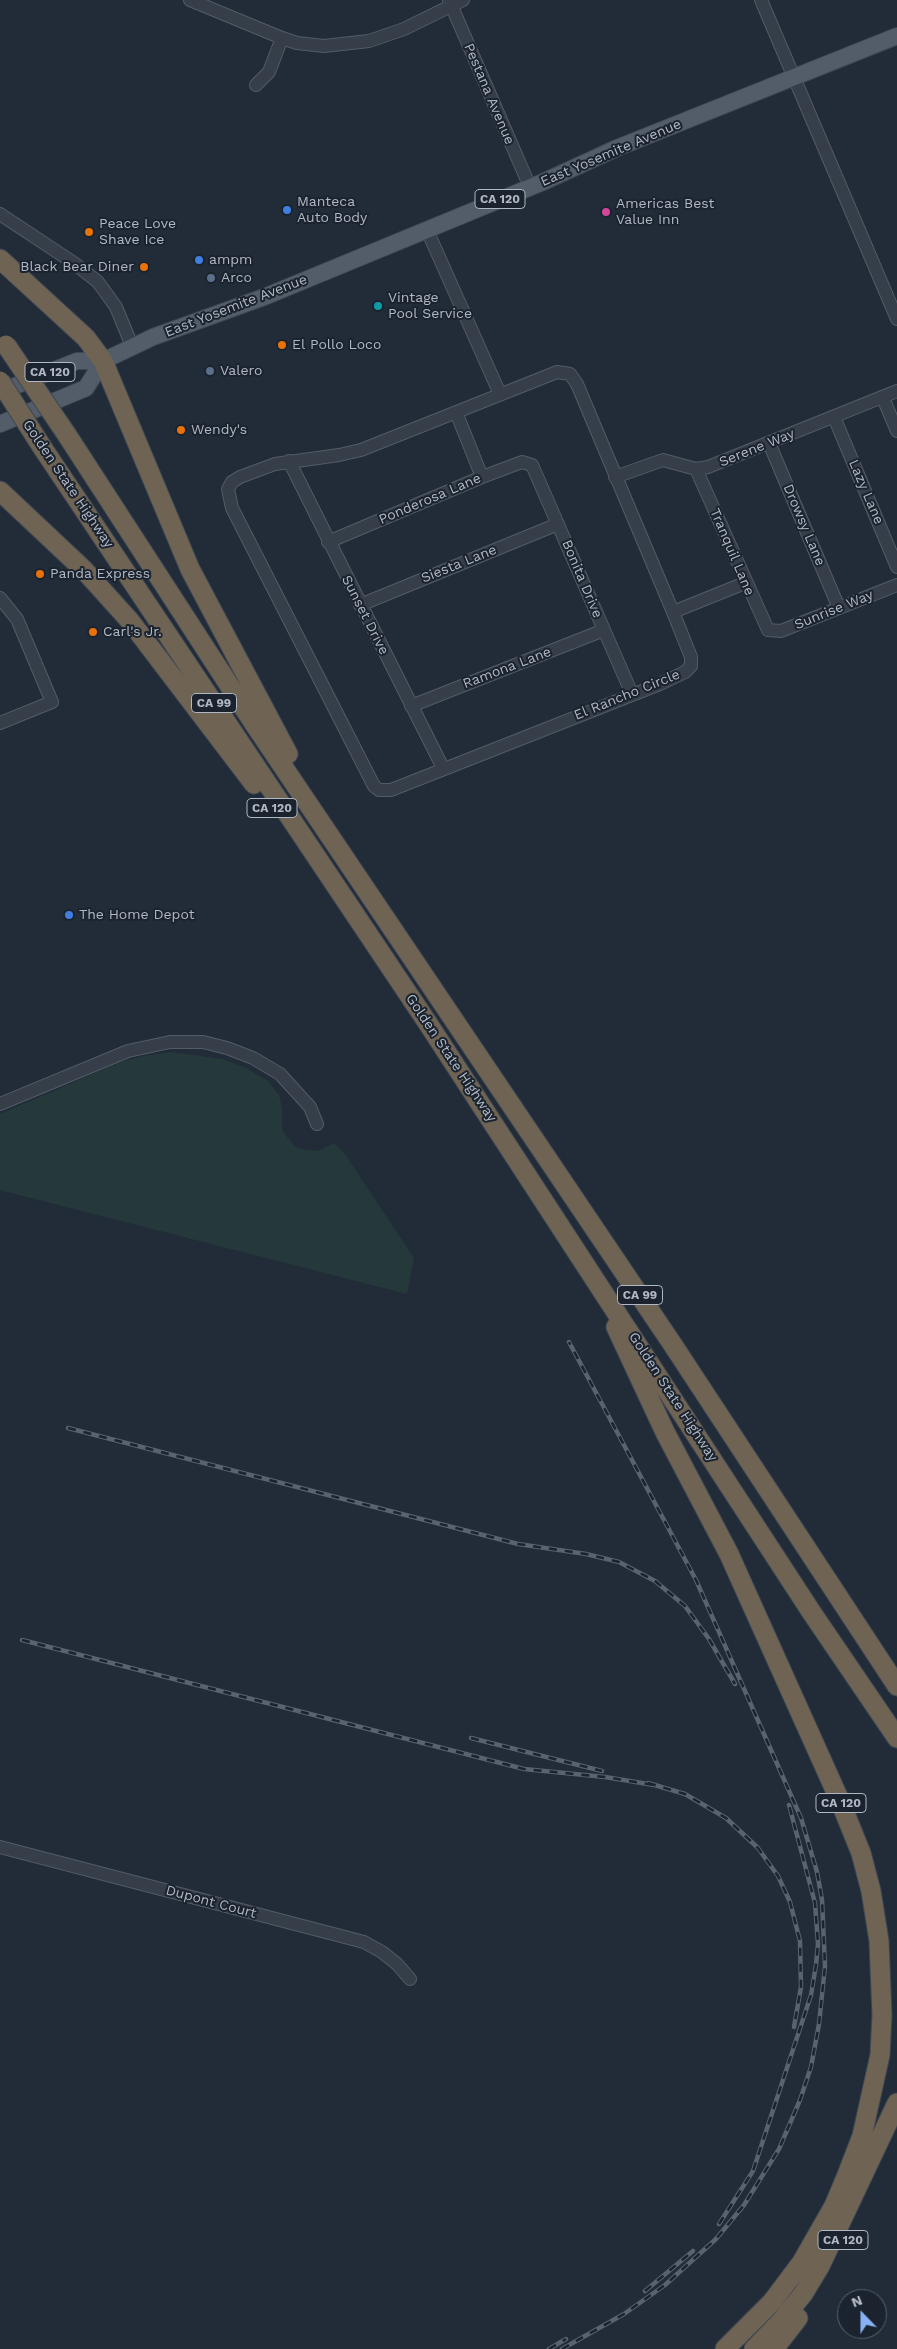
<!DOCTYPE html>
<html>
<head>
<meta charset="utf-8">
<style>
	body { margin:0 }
	#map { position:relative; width:897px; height:2349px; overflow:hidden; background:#222c39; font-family:"Work Sans",sans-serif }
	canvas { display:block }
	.north { position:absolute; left:837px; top:2289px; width:50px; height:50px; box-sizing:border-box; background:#1b232e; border:1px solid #575f6a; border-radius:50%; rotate:338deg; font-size:14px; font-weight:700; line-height:20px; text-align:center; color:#b0b8c5 }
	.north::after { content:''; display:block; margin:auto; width:18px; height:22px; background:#87b1f4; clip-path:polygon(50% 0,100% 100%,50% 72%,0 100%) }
</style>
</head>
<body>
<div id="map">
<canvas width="897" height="2349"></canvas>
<div class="north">N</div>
</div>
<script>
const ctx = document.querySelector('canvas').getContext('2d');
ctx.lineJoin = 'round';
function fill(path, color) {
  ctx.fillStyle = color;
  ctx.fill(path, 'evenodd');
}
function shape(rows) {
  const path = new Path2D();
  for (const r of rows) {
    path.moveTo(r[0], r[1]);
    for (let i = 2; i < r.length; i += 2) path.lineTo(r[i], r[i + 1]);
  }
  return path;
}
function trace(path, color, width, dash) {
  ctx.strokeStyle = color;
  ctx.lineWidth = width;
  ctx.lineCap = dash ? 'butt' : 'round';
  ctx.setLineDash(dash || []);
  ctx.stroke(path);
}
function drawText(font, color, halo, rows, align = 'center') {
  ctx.font = font + ' "Work Sans",sans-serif';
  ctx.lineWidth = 4;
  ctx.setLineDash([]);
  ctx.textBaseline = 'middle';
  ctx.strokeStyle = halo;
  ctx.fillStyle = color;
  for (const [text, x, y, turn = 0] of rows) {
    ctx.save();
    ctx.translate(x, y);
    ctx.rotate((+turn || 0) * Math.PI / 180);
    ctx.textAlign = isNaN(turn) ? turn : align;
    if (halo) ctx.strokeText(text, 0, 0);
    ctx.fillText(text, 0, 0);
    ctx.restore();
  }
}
fill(shape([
	[171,1052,222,1059,246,1068,268,1081,279,1095,282,1108,282,1130,293,1145,300,1149,318,1151,334,1143,345,1154,414,1258,407,1294,0,1190,0,1114,121,1062,144,1056]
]), '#25393b');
const minor = shape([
	[190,0,282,38,297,43,324,46,369,41,404,29,463,0],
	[449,0,530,187],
	[761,0,897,319],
	[256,85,269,72,282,38],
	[0,214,74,263,98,282,116,307,132,346],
	[427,230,500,394],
	[557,372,570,374,577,384,673,612,691,657,691,666,685,672,660,684,391,790,379,790,374,786,232,508,228,489,232,482,240,477,275,464,339,455,361,450,557,372],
	[883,398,897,431],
	[456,412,482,477],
	[834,417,897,567],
	[769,443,839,608],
	[289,461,443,768],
	[696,469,768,630,781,631,897,585],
	[615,477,663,460,696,469,708,467,897,391],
	[328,542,482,477,522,462,532,465,632,694],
	[0,598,17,619,52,702,0,723],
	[360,605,558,524],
	[673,612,745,583],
	[411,706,604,630],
	[0,1104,128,1051,170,1042,203,1042,227,1048,253,1058,280,1074,310,1107,317,1124],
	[0,1847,364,1942,382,1952,397,1964,410,1979]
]);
const major = shape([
	[0,392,77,361,103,361,153,337,264,297,543,182,617,148,897,36],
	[0,424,86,388,103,361]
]);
const highway = shape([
	[0,259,86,338,103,361,190,569,288,754],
	[67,435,255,725,673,1345,897,1686],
	[42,447,427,1022,812,1613,897,1738],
	[0,491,84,570,130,621,254,784],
	[616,1327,665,1432,729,1554,840,1801,861,1853,871,1891,879,1941,882,2015,880,2055,862,2136,847,2175,834,2206,802,2262,772,2302,725,2349],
	[754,2349,782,2320,803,2294,820,2266,897,2103],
	[774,2349,798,2318]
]);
trace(minor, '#535b67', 14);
trace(major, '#3f4752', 18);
trace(highway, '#404854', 21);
trace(minor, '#363e49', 12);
trace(major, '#535d69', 16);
trace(highway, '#6f6453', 19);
const rail = shape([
	[68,1428,518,1544,586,1554,619,1562,655,1581,685,1606,709,1639,735,1684],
	[22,1640,524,1769,605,1777,654,1785],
	[471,1738,602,1771],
	[648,1783,685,1794,726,1818,758,1848,778,1876,790,1902,800,1941,801,1987,794,2027],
	[719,2224,753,2171,811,1995,816,1965,818,1944,815,1903,789,1805],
	[645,2291,693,2251],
	[549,2349,566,2339],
	[562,2349,624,2314,665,2285,716,2239,744,2205,779,2149,800,2100,811,2067,819,2024,825,1966,822,1900,817,1872,801,1818,696,1580,569,1342]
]);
trace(rail, '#586270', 4.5);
trace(rail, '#1b232e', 2.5, [8]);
const highwayBridge = shape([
	[6,345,67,435],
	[0,381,42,447]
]);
trace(highwayBridge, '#404854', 21, []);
trace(highwayBridge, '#6f6453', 19);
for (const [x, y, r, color] of [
	[287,210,5,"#3f7fe0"],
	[606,212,5,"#d1479c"],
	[89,232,5,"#e8710a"],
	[199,260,5,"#3f7fe0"],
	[144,267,5,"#e8710a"],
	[211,278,5,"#5c6f8a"],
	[378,306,5,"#0f9aa8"],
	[282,345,5,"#e8710a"],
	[210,371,5,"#5c6f8a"],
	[181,430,5,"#e8710a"],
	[40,574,5,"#e8710a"],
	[93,632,5,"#e8710a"],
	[69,915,5,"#3f7fe0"]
]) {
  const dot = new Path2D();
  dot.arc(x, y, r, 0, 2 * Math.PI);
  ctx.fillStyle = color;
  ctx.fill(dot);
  trace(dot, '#1b232e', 2);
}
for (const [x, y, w] of [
	[500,199,50],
	[50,372,50],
	[214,703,45],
	[272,808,50],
	[640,1295,45],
	[841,1803,50],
	[843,2240,50]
]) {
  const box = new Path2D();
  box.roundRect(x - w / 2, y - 9.5, w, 19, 4);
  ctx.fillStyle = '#1b232e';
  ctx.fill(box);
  trace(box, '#b0b8c5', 1);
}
drawText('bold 12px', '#b0b8c5', null, [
	["CA 120",500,199],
	["CA 120",50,372],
	["CA 99",214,703],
	["CA 120",272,808],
	["CA 99",640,1295],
	["CA 120",841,1803],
	["CA 120",843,2240]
]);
drawText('14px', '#b0b8c5', '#1b232e', [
	["Pestana Avenue",489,94,67],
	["East Yosemite Avenue",611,153,-23],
	["East Yosemite Avenue",236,306,-21],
	["Serene Way",757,448,-22],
	["Golden State Highway",68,484,56],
	["Lazy Lane",866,492,67],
	["Ponderosa Lane",430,499,-23],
	["Drowsy Lane",804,525,67],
	["Tranquil Lane",732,552,67],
	["Siesta Lane",459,564,-22],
	["Bonita Drive",582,579,67],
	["Sunrise Way",834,610,-22],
	["Sunset Drive",365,615,63],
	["Ramona Lane",507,668,-21],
	["El Rancho Circle",627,695,-22],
	["Golden State Highway",451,1058,56],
	["Golden State Highway",673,1397,57],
	["Dupont Court",211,1902,15]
]);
drawText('14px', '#b0b8c5', '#1b232e', [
	["Manteca",297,202],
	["Auto Body",297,218],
	["Americas Best",616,204],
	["Value Inn",616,220],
	["Peace Love",99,224],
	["Shave Ice",99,240],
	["ampm",209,260],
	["Black Bear Diner",134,267,"right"],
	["Arco",221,278],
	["Vintage",388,298],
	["Pool Service",388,314],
	["El Pollo Loco",292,345],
	["Valero",220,371],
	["Wendy's",191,430],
	["Panda Express",50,574],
	["Carl's Jr.",103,632],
	["The Home Depot",79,915]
], 'left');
</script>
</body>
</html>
